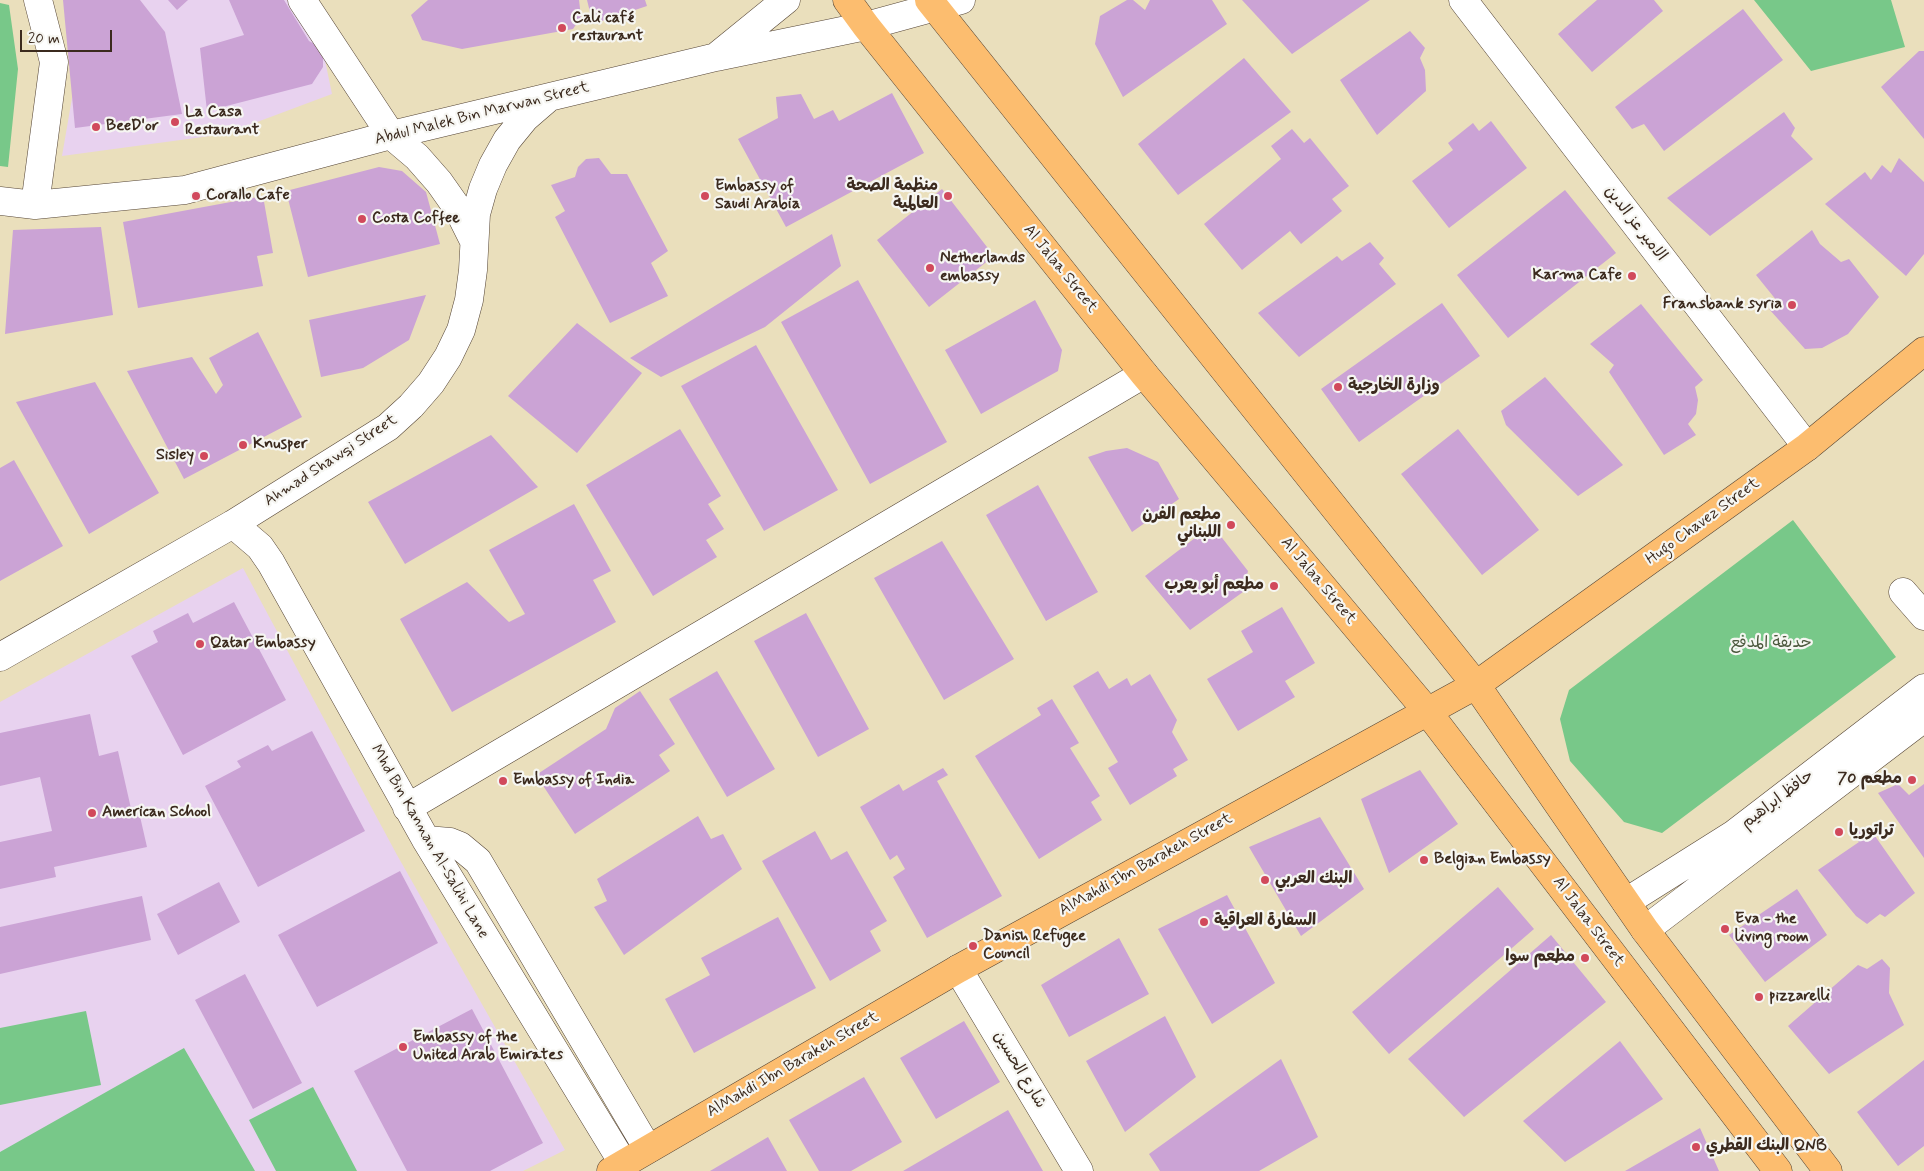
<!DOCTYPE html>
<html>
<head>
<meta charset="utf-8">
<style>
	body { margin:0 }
	#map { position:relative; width:1924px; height:1171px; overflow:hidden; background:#eadfbc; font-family:Mynerve,sans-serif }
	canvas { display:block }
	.scale { position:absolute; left:20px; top:30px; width:92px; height:22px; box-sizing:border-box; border:2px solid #3b2a1e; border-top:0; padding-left:6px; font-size:15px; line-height:18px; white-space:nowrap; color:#3b2a1e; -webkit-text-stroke:4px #f6f6f2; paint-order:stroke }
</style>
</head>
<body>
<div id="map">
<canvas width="1924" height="1171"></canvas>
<div class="scale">20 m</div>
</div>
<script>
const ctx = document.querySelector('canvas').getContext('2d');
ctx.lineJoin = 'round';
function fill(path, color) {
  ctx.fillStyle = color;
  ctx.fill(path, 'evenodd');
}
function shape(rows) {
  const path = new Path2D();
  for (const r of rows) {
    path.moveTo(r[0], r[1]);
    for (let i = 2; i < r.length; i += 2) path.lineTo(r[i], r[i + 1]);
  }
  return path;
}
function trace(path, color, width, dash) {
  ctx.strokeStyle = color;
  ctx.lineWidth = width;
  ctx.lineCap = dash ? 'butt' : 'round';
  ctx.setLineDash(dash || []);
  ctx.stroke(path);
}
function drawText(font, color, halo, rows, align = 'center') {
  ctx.font = font + ' Mynerve,"Playpen Sans Arabic",sans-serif';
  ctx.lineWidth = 4.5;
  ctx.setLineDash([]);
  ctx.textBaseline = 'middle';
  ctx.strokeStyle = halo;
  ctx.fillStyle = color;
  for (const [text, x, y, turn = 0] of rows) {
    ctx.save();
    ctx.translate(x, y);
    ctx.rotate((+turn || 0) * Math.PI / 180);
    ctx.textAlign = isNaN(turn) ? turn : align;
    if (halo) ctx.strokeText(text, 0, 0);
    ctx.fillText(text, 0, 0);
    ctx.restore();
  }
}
fill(shape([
	[66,0,287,0,321,41,332,94,225,134,62,156,77,69],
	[243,568,397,855,565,1150,523,1171,0,1171,0,702]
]), '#e8d2ef');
fill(shape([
	[1754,0,1891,0,1905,47,1811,71],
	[0,3,9,5,18,69,8,167,0,166],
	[1793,520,1896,657,1662,833,1624,822,1570,761,1560,719,1569,690],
	[86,1011,101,1085,0,1105,0,1028],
	[184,1048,255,1171,0,1171,0,1152],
	[313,1087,357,1171,276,1171,249,1120]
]), '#78c889');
fill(shape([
	[63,0,140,0,165,32,182,114,75,128],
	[168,0,188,0,177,10],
	[229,0,284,0,309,41,323,49,323,67,312,84,207,111,200,48,244,35],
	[428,0,579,0,581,17,573,29,462,49,422,40,411,15],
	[587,0,645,0,647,6,593,24],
	[1127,0,1133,0,1145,10,1150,0,1212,0,1227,24,1123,97,1095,44,1100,16],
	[1242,0,1370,0,1292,54],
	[1597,0,1654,0,1663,11,1592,72,1558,34],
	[1743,9,1783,60,1664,151,1644,124,1632,129,1615,107],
	[1410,31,1425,48,1420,58,1425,70,1426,91,1377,135,1340,80],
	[1919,51,1924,51,1924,139,1881,87],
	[1244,58,1291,112,1178,195,1138,144],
	[892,93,924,153,786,227,738,139,778,118,776,97,801,94,814,119,833,110,839,121],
	[1784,112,1795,128,1791,136,1813,159,1710,236,1667,198],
	[1491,121,1527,168,1449,228,1412,181,1453,150,1448,143,1473,123,1479,131],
	[1292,129,1304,143,1310,138,1349,186,1332,199,1342,211,1301,244,1290,231,1242,270,1204,224,1281,159,1271,146],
	[599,158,611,174,627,174,668,251,651,263,668,296,610,323,555,217,565,211,551,185,575,177,578,167,586,159],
	[1899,158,1924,182,1924,254,1906,276,1825,204,1865,172,1871,180,1882,165,1891,173],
	[379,167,402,171,426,192,440,244,308,277,286,191],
	[942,189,994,256,929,307,877,240],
	[1565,190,1616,253,1508,338,1457,275],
	[263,196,273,253,257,256,263,286,138,308,123,222],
	[101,227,113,315,5,334,13,230],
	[1812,230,1820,244,1841,262,1849,259,1879,297,1848,334,1822,348,1805,349,1769,309,1777,301,1756,275],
	[832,234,841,266,765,327,661,377,630,358],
	[1370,242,1384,258,1379,264,1396,284,1299,357,1258,313,1337,256,1342,261],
	[858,280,947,442,870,484,781,322],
	[426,295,409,340,363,368,321,377,309,320],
	[1035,300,1062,350,1058,371,981,414,945,350],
	[1442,303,1480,356,1359,442,1321,389],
	[1641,304,1703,380,1695,387,1698,400,1696,414,1688,424,1696,435,1664,455,1609,372,1614,365,1590,344],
	[577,323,642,373,577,453,508,396],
	[258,332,302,417,184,479,127,371,192,357,216,394,223,385,209,358],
	[756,345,838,490,764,531,681,386],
	[1545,377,1623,465,1578,496,1506,425,1501,411],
	[95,382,159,493,89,534,16,402],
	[680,429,721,496,708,504,724,529,706,540,717,557,653,596,586,485],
	[1458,429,1539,530,1482,575,1401,474],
	[491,435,538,487,405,564,368,502],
	[1127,448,1158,462,1179,499,1132,532,1088,457,1106,451],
	[14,460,63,546,0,581,0,468],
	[1038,485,1098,592,1046,621,986,515],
	[574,504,611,571,593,580,616,622,452,712,400,619,467,582,509,622,525,614,489,550],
	[1212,525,1248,571,1243,592,1190,630,1145,576],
	[942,541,1014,659,944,700,874,578],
	[234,602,286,700,183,755,131,656,158,642,153,631,188,613,193,623],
	[1282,607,1315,663,1285,681,1295,697,1238,731,1207,679,1253,652,1241,631],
	[806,613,869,729,818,757,754,641],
	[717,671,775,769,727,797,669,699],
	[1098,671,1109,689,1127,678,1131,686,1150,674,1177,720,1172,732,1188,760,1173,769,1177,776,1130,805,1108,768,1118,762,1073,686],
	[640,691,675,744,659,755,670,771,575,834,536,775,606,729,615,708],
	[1052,699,1079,743,1070,748,1100,796,1091,802,1102,820,1039,859,975,756,1041,715,1037,708],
	[90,714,99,756,118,751,132,813,139,812,147,847,54,867,56,877,0,889,0,842,52,831,40,777,0,786,0,733],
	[312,731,365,831,258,887,205,786,241,767,237,761,268,745,272,751],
	[943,768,948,775,937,781,1002,896,927,938,893,877,905,869,897,855,890,860,860,807,899,784,903,791],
	[1420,770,1458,824,1389,873,1361,799],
	[1898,784,1909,795,1924,784,1924,858,1878,793],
	[698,816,711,839,723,834,742,869,624,955,594,907,607,901,597,879],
	[1320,817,1364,889,1301,936,1249,847],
	[1868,826,1915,893,1885,917,1880,914,1867,924,1856,916,1818,870,1859,842,1853,834],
	[815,831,831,860,847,851,887,921,870,931,881,951,830,981,762,861],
	[400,871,438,943,317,1007,278,935],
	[219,882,240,922,178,955,157,914],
	[1498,887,1534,929,1389,1054,1352,1012],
	[1797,889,1827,935,1765,982,1729,935],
	[1227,895,1275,983,1212,1024,1158,929],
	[142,896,151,940,0,974,0,927],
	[778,917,816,988,694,1053,665,999,710,975,701,958],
	[1551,935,1606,1002,1464,1117,1408,1059],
	[1119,938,1149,994,1069,1037,1041,985],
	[1882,959,1890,968,1889,993,1904,1025,1829,1074,1788,1026,1858,965,1867,969],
	[245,974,302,1083,253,1109,195,1000],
	[472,1009,543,1143,490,1171,407,1171,354,1071],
	[1165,1016,1196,1077,1125,1132,1086,1061],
	[964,1021,1000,1082,936,1119,900,1058],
	[1620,1041,1663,1099,1565,1162,1523,1121],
	[1281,1059,1318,1137,1259,1171,1160,1171,1149,1154],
	[1924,1060,1924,1146,1898,1166,1857,1112],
	[864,1077,902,1142,851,1171,819,1171,789,1120],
	[1008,1110,1043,1171,903,1171],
	[1700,1128,1719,1171,1625,1171],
	[768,1137,787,1171,710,1171]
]), '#cba3d5');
const minor = shape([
	[302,0,391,135,417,157,439,182,458,209,473,239],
	[1463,0,1807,447],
	[717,56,786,0],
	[0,201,35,205,185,190,391,135,716,57,866,26,961,0],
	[35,205,54,62,38,0],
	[233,524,260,547,271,563,426,840,623,1163],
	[1903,592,1924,616],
	[0,657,233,524,388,427,411,406,431,383,448,357,461,330,469,300,473,270,476,214,483,189,493,165,507,140,525,118,547,99],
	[407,808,1144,374],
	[426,840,450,842,460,846,478,861,648,1149],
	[1626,902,1734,834,1924,688],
	[1645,930,1924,718],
	[958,969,1079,1171]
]);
const major = shape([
	[847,0,866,26,1144,374,1427,711,1778,1171],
	[929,0,1476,685,1645,930,1828,1171],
	[611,1171,958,969,1476,685,1807,447,1924,351]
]);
trace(minor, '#554536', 29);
trace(major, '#554536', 29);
trace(minor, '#fff', 28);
trace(major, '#fcbd6f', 28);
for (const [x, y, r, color] of [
	[562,28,5,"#d1495b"],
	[175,122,5,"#d1495b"],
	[96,127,5,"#d1495b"],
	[196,196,5,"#d1495b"],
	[705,196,5,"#d1495b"],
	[948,196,5,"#d1495b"],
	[362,219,5,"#d1495b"],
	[930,268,5,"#d1495b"],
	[1632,276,5,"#d1495b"],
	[1792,305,5,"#d1495b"],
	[1338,387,5,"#d1495b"],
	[243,445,5,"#d1495b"],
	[204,456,5,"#d1495b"],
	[1231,525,5,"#d1495b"],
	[1274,586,5,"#d1495b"],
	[200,644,5,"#d1495b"],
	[1912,780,5,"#d1495b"],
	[503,781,5,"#d1495b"],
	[92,813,5,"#d1495b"],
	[1839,832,5,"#d1495b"],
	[1424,860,5,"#d1495b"],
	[1265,880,5,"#d1495b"],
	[1204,922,5,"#d1495b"],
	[1725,929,5,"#d1495b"],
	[973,946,5,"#d1495b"],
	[1585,958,5,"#d1495b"],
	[1759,997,5,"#d1495b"],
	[403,1047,5,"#d1495b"],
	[1696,1147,5,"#d1495b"]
]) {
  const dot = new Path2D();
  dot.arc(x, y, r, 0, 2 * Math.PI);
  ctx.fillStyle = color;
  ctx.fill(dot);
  trace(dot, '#f6f6f2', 2);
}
drawText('bold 16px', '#3b2a1e', '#f6f6f2', [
	["Cali café",572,19],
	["restaurant",572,37],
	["La Casa",185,113],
	["Restaurant",185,131],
	["BeeD'or",106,127],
	["Embassy of",715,187],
	["Saudi Arabia",715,205],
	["منظمة الصحة",938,187,"right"],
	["العالمية",938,205,"right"],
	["Corallo Cafe",206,196],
	["Costa Coffee",372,219],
	["Netherlands",940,259],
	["embassy",940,277],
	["Karma Cafe",1622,276,"right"],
	["Fransbank syria",1782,305,"right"],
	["وزارة الخارجية",1348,387],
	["Knusper",253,445],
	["Sisley",194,456,"right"],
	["مطعم الفرن",1221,516,"right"],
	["اللبناني",1221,534,"right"],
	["مطعم أبو يعرب",1264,586,"right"],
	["Qatar Embassy",210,644],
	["مطعم 70",1902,780,"right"],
	["Embassy of India",513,781],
	["American School",102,813],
	["تراتوريا",1849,832],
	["Belgian Embassy",1434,860],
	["البنك العربي",1275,880],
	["Eva - the",1735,920],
	["living room",1735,938],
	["السفارة العراقية",1214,922],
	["Danish Refugee",983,937],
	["Council",983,955],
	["مطعم سوا",1575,958,"right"],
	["pizzarelli",1769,997],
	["Embassy of the",413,1038],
	["United Arab Emirates",413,1056],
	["البنك القطري QNB",1706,1147]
], 'left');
drawText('16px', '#3b2a1e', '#f6f6f2', [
	["Abdul Malek Bin Marwan Street",482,114,-14],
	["الامير عز الدين",1635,224,52],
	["Al Jalaa Street",1060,269,51],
	["Ahmad Shawqi Street",331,461,-33],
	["Hugo Chavez Street",1703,522,-36],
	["Al Jalaa Street",1318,581,50],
	["حافظ ابراهيم",1778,800,-37],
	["Mhd Bin Kannan Al-Salihi Lane",429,842,60],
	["AlMahdi Ibn Barakeh Street",1146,865,-29],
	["Al Jalaa Street",1588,922,53],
	["AlMahdi Ibn Barakeh Street",793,1065,-30],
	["شارع الحسين",1019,1070,59]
]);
drawText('16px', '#4d593e', '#f6f6f2', [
	["حديقة المدفع",1771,644]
]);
</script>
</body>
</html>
